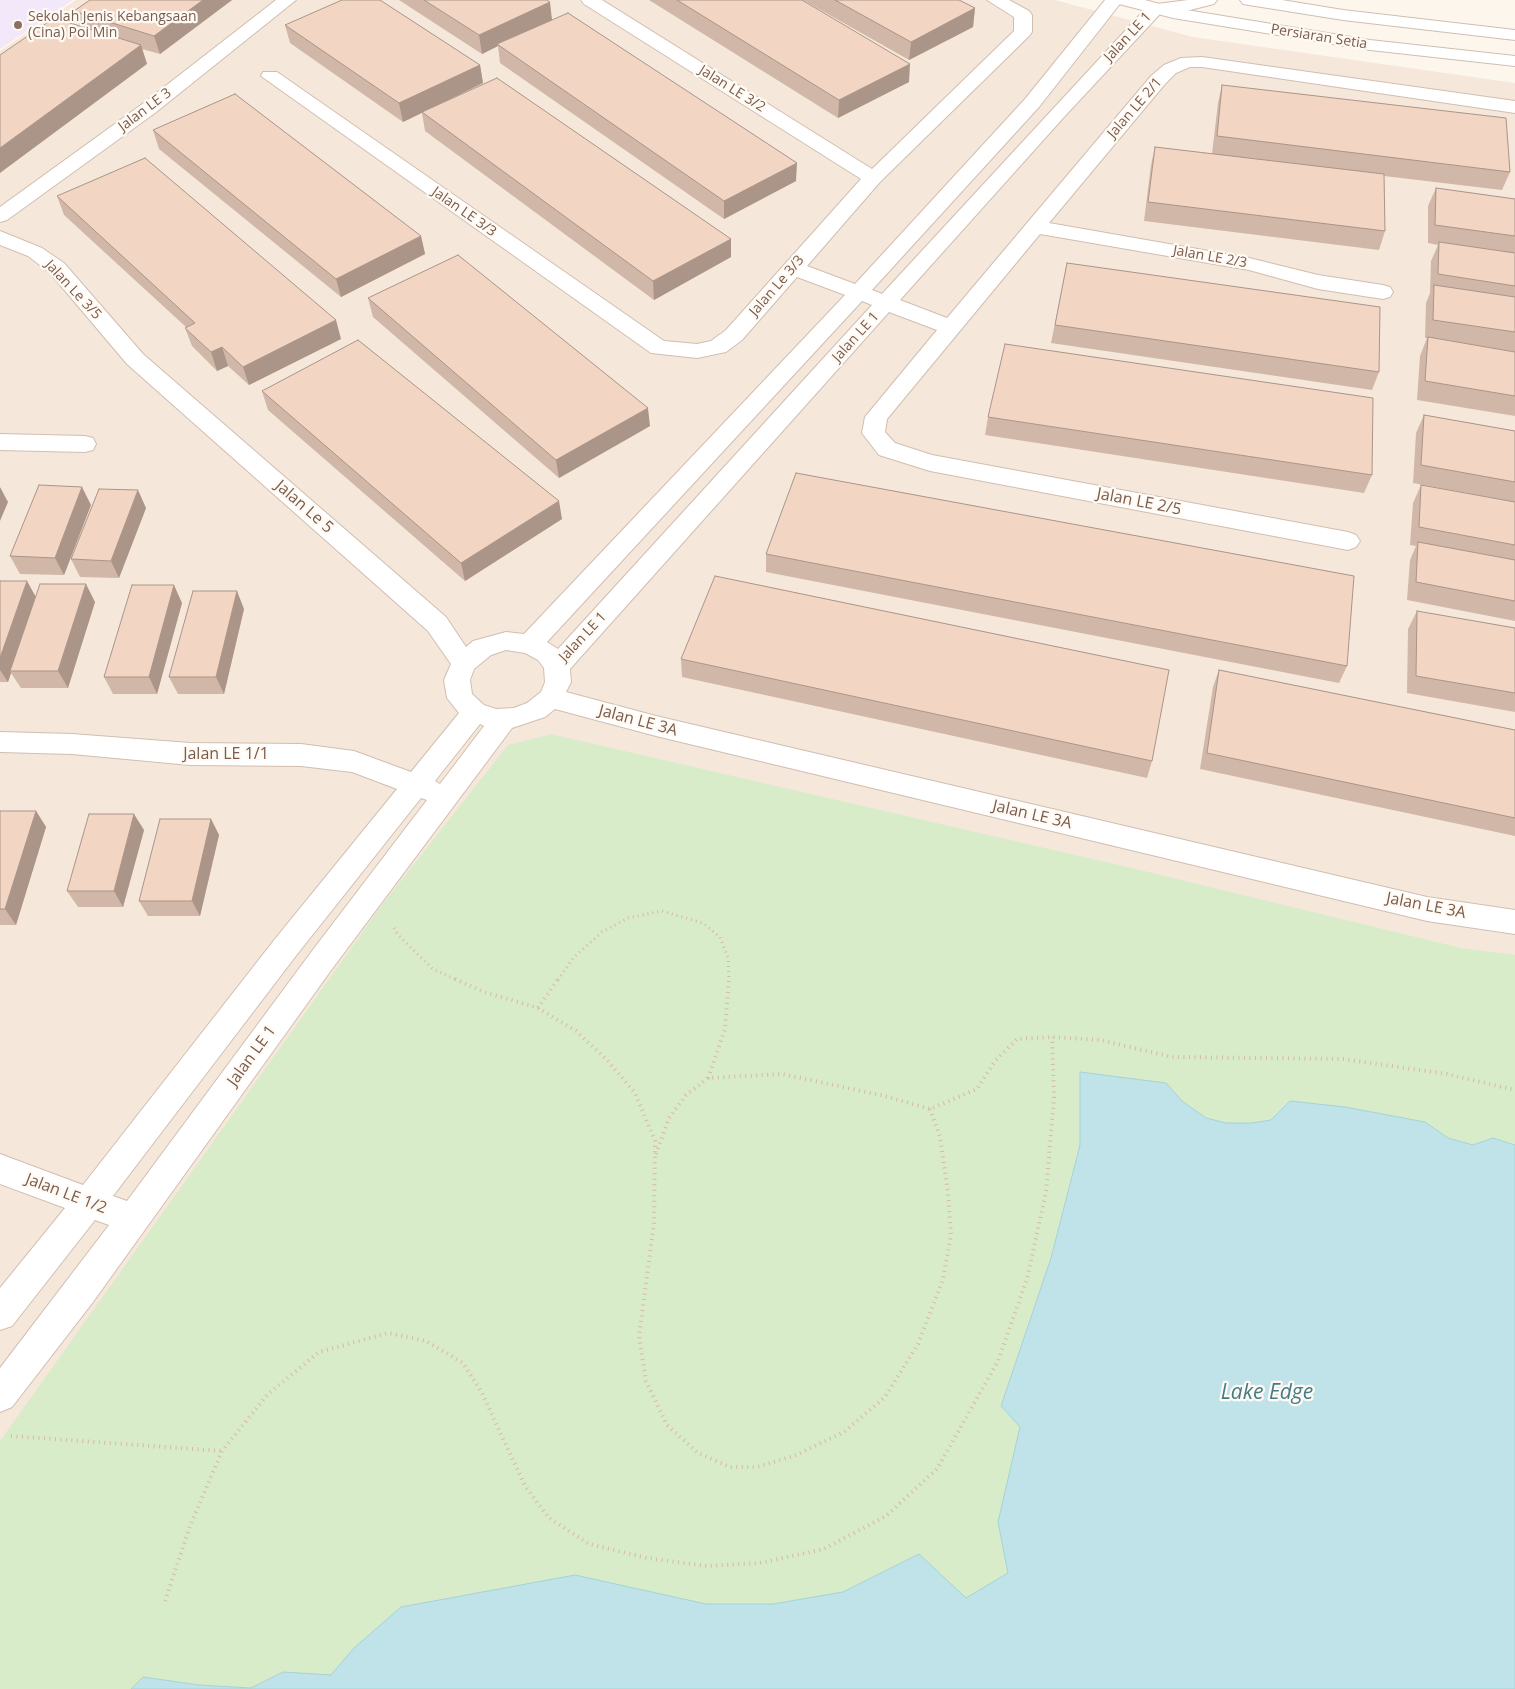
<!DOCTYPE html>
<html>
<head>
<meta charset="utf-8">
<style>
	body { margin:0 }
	canvas { display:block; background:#fdf6ec }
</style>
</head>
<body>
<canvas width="1515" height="1689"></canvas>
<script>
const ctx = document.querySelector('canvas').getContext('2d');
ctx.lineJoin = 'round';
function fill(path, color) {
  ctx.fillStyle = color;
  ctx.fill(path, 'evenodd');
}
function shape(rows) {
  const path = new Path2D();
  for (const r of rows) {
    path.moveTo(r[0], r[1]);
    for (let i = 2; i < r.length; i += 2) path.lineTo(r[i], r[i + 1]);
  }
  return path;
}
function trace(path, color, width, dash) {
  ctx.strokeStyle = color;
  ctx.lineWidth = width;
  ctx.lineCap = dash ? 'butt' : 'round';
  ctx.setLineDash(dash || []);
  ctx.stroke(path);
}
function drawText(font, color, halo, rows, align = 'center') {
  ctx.font = font + ' "Open Sans",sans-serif';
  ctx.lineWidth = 4.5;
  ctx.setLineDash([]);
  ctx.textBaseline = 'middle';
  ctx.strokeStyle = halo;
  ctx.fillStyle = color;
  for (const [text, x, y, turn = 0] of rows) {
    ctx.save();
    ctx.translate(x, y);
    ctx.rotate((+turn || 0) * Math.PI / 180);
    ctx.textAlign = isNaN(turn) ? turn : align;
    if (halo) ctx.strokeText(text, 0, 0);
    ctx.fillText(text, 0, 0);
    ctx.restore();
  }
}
fill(shape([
	[76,0,1055,0,1193,37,1515,83,1515,1689,0,1689,0,51]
]), '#f5e8da');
fill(shape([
	[0,0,73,0,0,49]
]), '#f3e8fa');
fill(shape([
	[551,734,1136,869,1461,948,1515,955,1515,1689,0,1689,0,1441,382,905,508,745]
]), '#d8ecc9');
const water = shape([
	[1080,1072,1166,1083,1182,1101,1206,1118,1226,1123,1252,1123,1271,1120,1290,1101,1345,1107,1425,1122,1448,1138,1473,1145,1493,1138,1515,1145,1515,1689,131,1689,143,1677,199,1685,251,1688,283,1672,331,1675,354,1648,401,1607,575,1575,706,1604,773,1604,843,1592,919,1554,966,1598,1008,1573,998,1522,1020,1427,1001,1406,1051,1258,1080,1145,1080,1072]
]);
fill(water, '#bfe3e8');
trace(water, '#a5d3da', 1);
const minor = shape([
	[276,0,296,0,155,113,7,220,0,222,0,207,141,105,276,0],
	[581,0,602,0,872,169,1014,31,1014,17,987,0,1009,0,1029,11,1032,15,1032,32,1029,36,880,182,807,266,855,284,1025,99,1105,0,1123,0,1039,107,872,290,882,294,1149,5,1188,0,1217,0,1214,4,1182,12,1160,14,1064,117,900,300,947,318,1151,76,1164,65,1181,58,1202,57,1515,101,1515,113,1202,67,1190,67,1176,73,1165,84,1049,223,1249,258,1318,275,1383,285,1390,287,1393,292,1390,297,1383,299,1318,289,1249,270,1040,234,887,419,885,432,895,443,932,455,1348,532,1356,535,1360,541,1356,547,1348,550,930,471,879,455,862,433,865,417,937,330,889,312,570,669,571,682,566,692,656,716,1427,897,1515,910,1515,934,1427,921,656,736,555,709,545,717,512,728,332,969,93,1302,12,1407,0,1412,0,1368,109,1225,95,1220,12,1326,0,1330,0,1288,65,1208,0,1184,0,1154,83,1185,275,939,397,789,352,772,301,766,190,765,72,754,0,752,0,732,72,734,190,743,301,744,354,751,411,772,459,713,447,698,444,680,451,664,428,631,127,364,50,273,28,256,0,245,0,231,42,248,64,263,143,354,446,617,466,647,473,641,506,632,524,634,845,295,797,277,742,340,726,352,697,358,651,353,261,76,263,72,277,72,664,341,697,344,711,341,726,330,861,179,584,4,581,0],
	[862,301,872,305,558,649,547,642,862,301],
	[506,650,525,653,538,660,544,668,545,682,541,692,527,703,514,708,496,709,484,705,472,694,470,680,474,669,491,655,506,650],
	[480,724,484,726,440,784,435,781,480,724],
	[421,798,427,800,312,951,127,1201,113,1196,295,957,421,798],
	[0,434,85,436,93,438,96,444,93,450,85,452,0,450,0,434]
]);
const tertiary = shape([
	[1116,0,1145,0,1174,8,1370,40,1515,56,1515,66,1370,50,1173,18,1119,4,1116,0],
	[1240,0,1282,0,1343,10,1515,30,1515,40,1343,20,1249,5,1243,4,1240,0]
]);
trace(minor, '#d1beb0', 2);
trace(tertiary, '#d1beb0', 2);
trace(shape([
	[394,928,398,935,433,969,457,980],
	[558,980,573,958,602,932,628,918,662,911,703,923,720,937,728,958,729,980]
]), '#d9b8a5', 3, [1, 4]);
trace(shape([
	[455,979,484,992,538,1008,576,1031,607,1060,635,1093,655,1141,654,1223,639,1336,646,1381,667,1425,698,1453,730,1467,757,1467,794,1456,844,1432,885,1397,918,1344,943,1279,951,1235,948,1192,940,1137,930,1109],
	[538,1008,558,979],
	[708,1078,725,1029,729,979],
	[656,1154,669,1118,686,1095,708,1078,782,1074,885,1096,930,1109,977,1089,995,1061,1017,1039,1052,1037,1100,1040,1172,1057,1343,1059,1447,1074,1515,1090],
	[11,1436,222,1451],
	[165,1601,190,1526,222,1451,268,1394,319,1352,388,1333,426,1341,463,1363,481,1391,525,1486,549,1518,589,1544,647,1558,707,1566,760,1563,824,1549,886,1516,937,1469,998,1361,1027,1279,1046,1192,1054,1097,1052,1037]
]), '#d9b8a5', 4, [1, 4.5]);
fill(minor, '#fff');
fill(tertiary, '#fff');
fill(shape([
	[90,0,232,0,160,54,142,49,147,64,80,26,74,11],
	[399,0,547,0,552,20,796,181,724,219,500,63,498,46,482,54],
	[649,0,959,0,975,8,973,27,909,60,803,0,909,82,838,118],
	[285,25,480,65,483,83,429,109,731,257,654,300,425,131,422,113,403,122,290,43],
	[1222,85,1510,172,1502,190,1384,176,1385,231,1379,250,1144,221,1151,165,1155,147,1212,154,1218,103],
	[153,130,421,236,425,254,341,297,159,149],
	[1436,188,1515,199,1515,416,1417,400,1420,356,1427,338,1425,338,1426,303,1430,293,1431,261,1438,245,1428,243,1428,206],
	[57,196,341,339,249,385,228,366,217,371,192,346,185,328,186,327,64,215],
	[1067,263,1379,372,1372,390,1051,343],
	[368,298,650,426,559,478,373,317],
	[262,391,562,519,465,581,268,410],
	[1424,415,1515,431,1515,502,1413,483,1416,433],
	[988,417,1372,475,1364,493,985,435],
	[1421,485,1515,502,1515,621,1407,600,1410,560,1416,546,1410,545,1413,503],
	[91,505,64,575,20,574,10,556],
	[146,508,119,578,80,577,71,559],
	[766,554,1347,666,1339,683,766,572],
	[0,581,36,597,95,602,68,688,21,688,11,673,8,682,0,682],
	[182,603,157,694,113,694,104,677],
	[244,609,224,694,178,694,169,677],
	[1417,611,1515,628,1515,712,1407,693,1408,629],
	[681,659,1152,761,1147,778,682,677],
	[1219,670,1515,730,1515,836,1200,769,1213,687],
	[0,811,36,811,46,827,16,925,0,925],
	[211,819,219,835,200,916,148,916,139,901],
	[144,830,123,907,78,907,67,891]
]), '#d1b7a8');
fill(shape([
	[203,0,232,0,160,54,154,36],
	[550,2,552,20,497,44,498,46,482,54,479,35],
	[975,8,973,27,909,60,911,42],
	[141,45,147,64,0,173,0,148],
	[910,64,909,82,838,118,839,100],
	[480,65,483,83,403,122,399,103],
	[797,163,796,181,724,219,724,201],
	[421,236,425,254,341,297,336,279],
	[731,239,731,257,654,300,653,281],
	[336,320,341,339,249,385,243,367],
	[222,347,228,366,217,371,211,352],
	[648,408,650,426,559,478,556,460],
	[0,487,8,502,0,521],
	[82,487,91,505,64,575,55,558],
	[138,490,146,508,119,578,111,561],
	[559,501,562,519,465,581,461,563],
	[27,581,37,599,10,671,11,673,8,682,0,670,0,658],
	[86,584,95,602,68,688,58,671],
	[174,585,182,603,157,694,149,677],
	[237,591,244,609,224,694,216,677],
	[36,811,46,827,16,925,5,909],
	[134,814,144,830,123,907,114,891],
	[211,819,219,835,200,916,192,901]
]), '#aa9588');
const building = shape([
	[90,0,203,0,154,36,74,11,90,0],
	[342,0,380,0,480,65,399,103,285,25,342,0],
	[424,0,547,0,550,2,479,35,424,0],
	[677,0,802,0,910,64,839,100,677,0],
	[835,0,959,0,975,8,911,42,835,0],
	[568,13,797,163,724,201,497,44,568,13],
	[54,18,141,45,0,148,0,55,54,18],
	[497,78,731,239,653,281,422,112,497,78],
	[1222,85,1506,118,1510,172,1217,136,1222,85],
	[235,94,421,236,336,279,153,130,235,94],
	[1155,147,1384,174,1385,231,1148,202,1155,147],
	[145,158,336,320,243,367,222,347,211,352,185,328,195,323,57,196,145,158],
	[1436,188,1515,199,1515,236,1435,225,1436,188],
	[1439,242,1515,253,1515,286,1438,274,1439,242],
	[458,255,648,408,556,460,368,298,458,255],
	[1067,263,1380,307,1379,372,1055,325,1067,263],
	[1434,285,1515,297,1515,332,1433,320,1434,285],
	[1428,337,1515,352,1515,396,1425,381,1428,337],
	[358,340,559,501,461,563,262,391,358,340],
	[1005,344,1373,398,1372,475,988,417,1005,344],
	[1424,415,1515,431,1515,482,1421,465,1424,415],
	[796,473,1354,576,1347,666,766,554,796,473],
	[39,485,82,487,55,558,10,556,39,485],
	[1421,485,1515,502,1515,545,1419,527,1421,485],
	[99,489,138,490,111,561,71,559,99,489],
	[1418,542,1515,560,1515,601,1416,582,1418,542],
	[715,576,1169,670,1152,761,681,659,715,576],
	[0,581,27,581,0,658,0,581],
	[40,584,86,584,58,671,10,671,40,584],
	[132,585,174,585,149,677,104,677,132,585],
	[193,591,237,591,216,677,169,677,193,591],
	[1417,611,1515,628,1515,693,1416,676,1417,611],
	[1219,670,1515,730,1515,818,1207,753,1219,670],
	[0,811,36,811,5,909,0,909,0,811],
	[89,814,134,814,114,891,67,891,89,814],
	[160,819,211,819,192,901,139,901,160,819]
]);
fill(building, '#f3d5c3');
trace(building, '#aa9588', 1);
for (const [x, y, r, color] of [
	[18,25,5,"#8d6e63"]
]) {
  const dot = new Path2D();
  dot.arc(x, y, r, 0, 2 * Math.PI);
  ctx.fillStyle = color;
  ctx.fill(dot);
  trace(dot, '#fffaf3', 2);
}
drawText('14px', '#785e54', '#fffaf3', [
	["Sekolah Jenis Kebangsaan",28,17],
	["(Cina) Poi Min",28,33]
], 'left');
drawText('14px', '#7a5c4d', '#fffaf3', [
	["Jalan LE 1",1128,37,-47],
	["Persiaran Setia",1319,37,9],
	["Jalan LE 3/2",732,89,32],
	["Jalan LE 2/1",1135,108,-49],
	["Jalan LE 3",145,110,-37],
	["Jalan LE 3/3",464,212,35],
	["Jalan LE 2/3",1210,257,10],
	["Jalan Le 3/3",777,286,-49],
	["Jalan Le 3/5",73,290,47],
	["Jalan LE 1",856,337,-48],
	["Jalan LE 1",583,637,-47]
]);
drawText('16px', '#7a5c4d', '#fffaf3', [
	["Jalan LE 2/5",1139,502,11],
	["Jalan Le 5",304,507,41],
	["Jalan LE 3A",638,721,15],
	["Jalan LE 1/1",226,754],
	["Jalan LE 3A",1032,815,13],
	["Jalan LE 3A",1426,906,11],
	["Jalan LE 1",252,1056,-54],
	["Jalan LE 1/2",66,1194,21]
]);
drawText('italic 21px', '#437c86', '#fffaf3', [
	["Lake Edge",1267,1393]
]);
</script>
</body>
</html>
